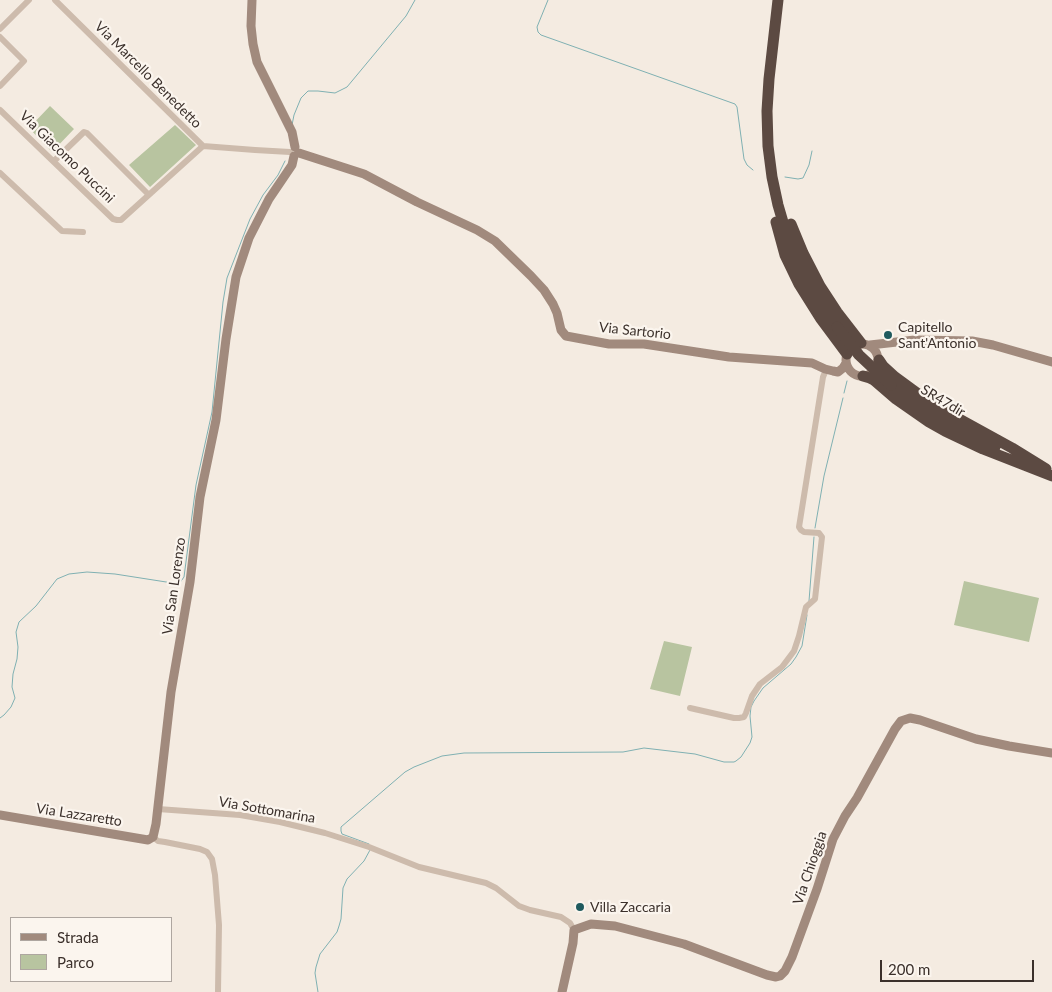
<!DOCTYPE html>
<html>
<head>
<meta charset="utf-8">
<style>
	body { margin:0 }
	#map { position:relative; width:1052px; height:992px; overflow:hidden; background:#f4ebe1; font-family:Lato,sans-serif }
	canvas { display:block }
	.legend { position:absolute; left:10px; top:917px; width:162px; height:65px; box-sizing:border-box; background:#fbf5ee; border:1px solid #aea6a0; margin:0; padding:6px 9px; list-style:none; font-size:15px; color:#3b302b }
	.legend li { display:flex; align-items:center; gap:10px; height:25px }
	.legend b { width:25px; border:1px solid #aea6a0 }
	.scale { position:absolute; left:880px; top:960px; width:154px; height:22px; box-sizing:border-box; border:2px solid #3b302b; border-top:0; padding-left:6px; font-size:15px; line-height:18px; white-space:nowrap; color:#3b302b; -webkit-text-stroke:4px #fbf5ee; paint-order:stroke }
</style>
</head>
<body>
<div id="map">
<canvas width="1052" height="992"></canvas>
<ul class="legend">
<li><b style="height:6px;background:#a18a7d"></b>Strada</li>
<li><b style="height:14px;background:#b8c4a0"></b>Parco</li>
</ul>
<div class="scale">200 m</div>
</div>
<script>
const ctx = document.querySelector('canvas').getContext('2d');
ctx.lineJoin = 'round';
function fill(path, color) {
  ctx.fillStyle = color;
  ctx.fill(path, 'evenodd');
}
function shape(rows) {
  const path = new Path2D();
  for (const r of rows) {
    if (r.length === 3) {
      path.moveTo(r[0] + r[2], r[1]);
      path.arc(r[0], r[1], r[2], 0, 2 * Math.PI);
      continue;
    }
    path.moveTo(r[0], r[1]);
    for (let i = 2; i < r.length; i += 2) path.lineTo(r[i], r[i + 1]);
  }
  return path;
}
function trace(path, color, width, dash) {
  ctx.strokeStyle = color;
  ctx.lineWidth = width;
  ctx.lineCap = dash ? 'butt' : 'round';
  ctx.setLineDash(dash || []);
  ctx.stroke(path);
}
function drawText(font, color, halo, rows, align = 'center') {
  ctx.font = font + ' Lato,sans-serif';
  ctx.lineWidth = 4.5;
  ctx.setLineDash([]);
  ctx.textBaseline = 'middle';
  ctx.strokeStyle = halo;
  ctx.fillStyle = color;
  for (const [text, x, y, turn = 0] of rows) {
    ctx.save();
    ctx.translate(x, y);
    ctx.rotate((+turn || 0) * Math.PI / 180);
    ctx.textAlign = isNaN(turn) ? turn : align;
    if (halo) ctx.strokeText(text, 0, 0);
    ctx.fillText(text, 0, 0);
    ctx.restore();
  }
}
fill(shape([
	[50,106,74,129,52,152,29,128],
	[175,125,196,145,150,187,129,165],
	[964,581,1039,598,1029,642,954,625],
	[664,641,692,647,680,696,650,689]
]), '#b8c4a0');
trace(shape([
	[548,0,537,27,538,32,541,35,735,104,737,107,744,159,747,165,753,170],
	[292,125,294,115,301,98,308,91,318,91,335,93,347,87,406,16,415,0],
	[785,177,798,179,803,178,809,165,812,151],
	[844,393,847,381],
	[815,528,824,476,843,398],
	[809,601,814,537],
	[0,718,4,715,11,707,15,698,12,687,13,674,17,659,18,647,16,632,19,622,36,606,57,579,69,574,87,572,115,574,179,584,184,577,196,485,212,412,223,302,227,278,250,219,263,195,278,175,285,161],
	[369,844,342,834,341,831,341,827,405,772,414,767,442,756,464,753,623,752,644,748,695,754,724,762,734,762,736,761,741,757,750,743,752,737,750,716,751,707,754,701,763,688,791,664,796,657,802,646,807,615],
	[318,992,315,973,316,967,320,954,337,932,339,926,341,919,343,888,347,879,364,861,370,850]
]), '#7fb0b2', 1);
trace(shape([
	[55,0,203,146],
	[0,29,29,0],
	[0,37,24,61,0,86],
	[0,110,113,219,117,220,121,220,203,146,255,150,290,152],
	[54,161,84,132,87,133,149,195],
	[0,173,62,231,83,232],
	[690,708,734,718,739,718,744,717,746,713,752,696,760,684,782,667,794,651,799,636,806,607,815,599,822,537,819,533,804,532,801,530,799,527,823,377,826,370],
	[158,809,240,815,280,822,325,833,369,847,419,867,486,883,496,888,519,906,530,910,561,917,570,923,574,930],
	[153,837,158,841,165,842,200,849,207,852,212,859,215,875,219,925,218,992]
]), '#cdbbac', 6);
trace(shape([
	[252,0,251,26,253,44,257,62,292,132,295,147],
	[299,153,364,174,417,202,477,230,495,241,531,276,544,290,553,304,557,313,561,330,566,336,609,344,644,344,729,357,812,363,825,369,833,371,838,372,843,368,846,363],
	[862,360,16],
	[870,345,915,340,972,341,993,345,1052,362],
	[0,815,148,840,153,837,156,824,171,692,190,582,200,497,216,420,226,339,236,277,249,238,269,199,292,165,294,156],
	[562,992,573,943,574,930,591,924,615,926,684,944,767,975,776,977,780,976,785,971,792,957,817,889,833,839,845,816,857,798,895,729,901,721,910,718,920,720,976,739,1009,746,1052,753]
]), '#a18a7d', 9);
trace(shape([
	[778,0,769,79,767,111,768,146,772,177,778,205,785,229,797,259,814,293,837,327],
	[776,222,785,255,799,284,821,319,847,354],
	[791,224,803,253,820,286,837,312,861,343],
	[879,360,883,366,895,377,925,399,952,415,1012,448,1046,469],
	[863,376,870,378,874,380,896,399,929,422,945,431,983,449,1052,476],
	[891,385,920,406,936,416,995,447]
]), '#5c4a42', 11);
trace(shape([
	[837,327,859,355,891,385]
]), '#5c4a42', 11);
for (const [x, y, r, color] of [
	[888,335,5,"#1f5a5e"],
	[580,907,5,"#1f5a5e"]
]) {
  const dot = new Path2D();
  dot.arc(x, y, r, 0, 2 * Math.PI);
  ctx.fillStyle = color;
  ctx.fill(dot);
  trace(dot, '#fbf5ee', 2);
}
drawText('14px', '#3b302b', '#fbf5ee', [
	["Via Marcello Benedetto",148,75,45],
	["Via Giacomo Puccini",67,157,44],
	["Via Sartorio",635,331,6],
	["SR47dir",943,401,31],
	["Via San Lorenzo",174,586,-82],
	["Via Sottomarina",267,810,10],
	["Via Lazzaretto",79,815,9],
	["Via Chioggia",810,868,-71]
]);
drawText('14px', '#3b302b', '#fbf5ee', [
	["Capitello",898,327],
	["Sant'Antonio",898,343],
	["Villa Zaccaria",590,907]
], 'left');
</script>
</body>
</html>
